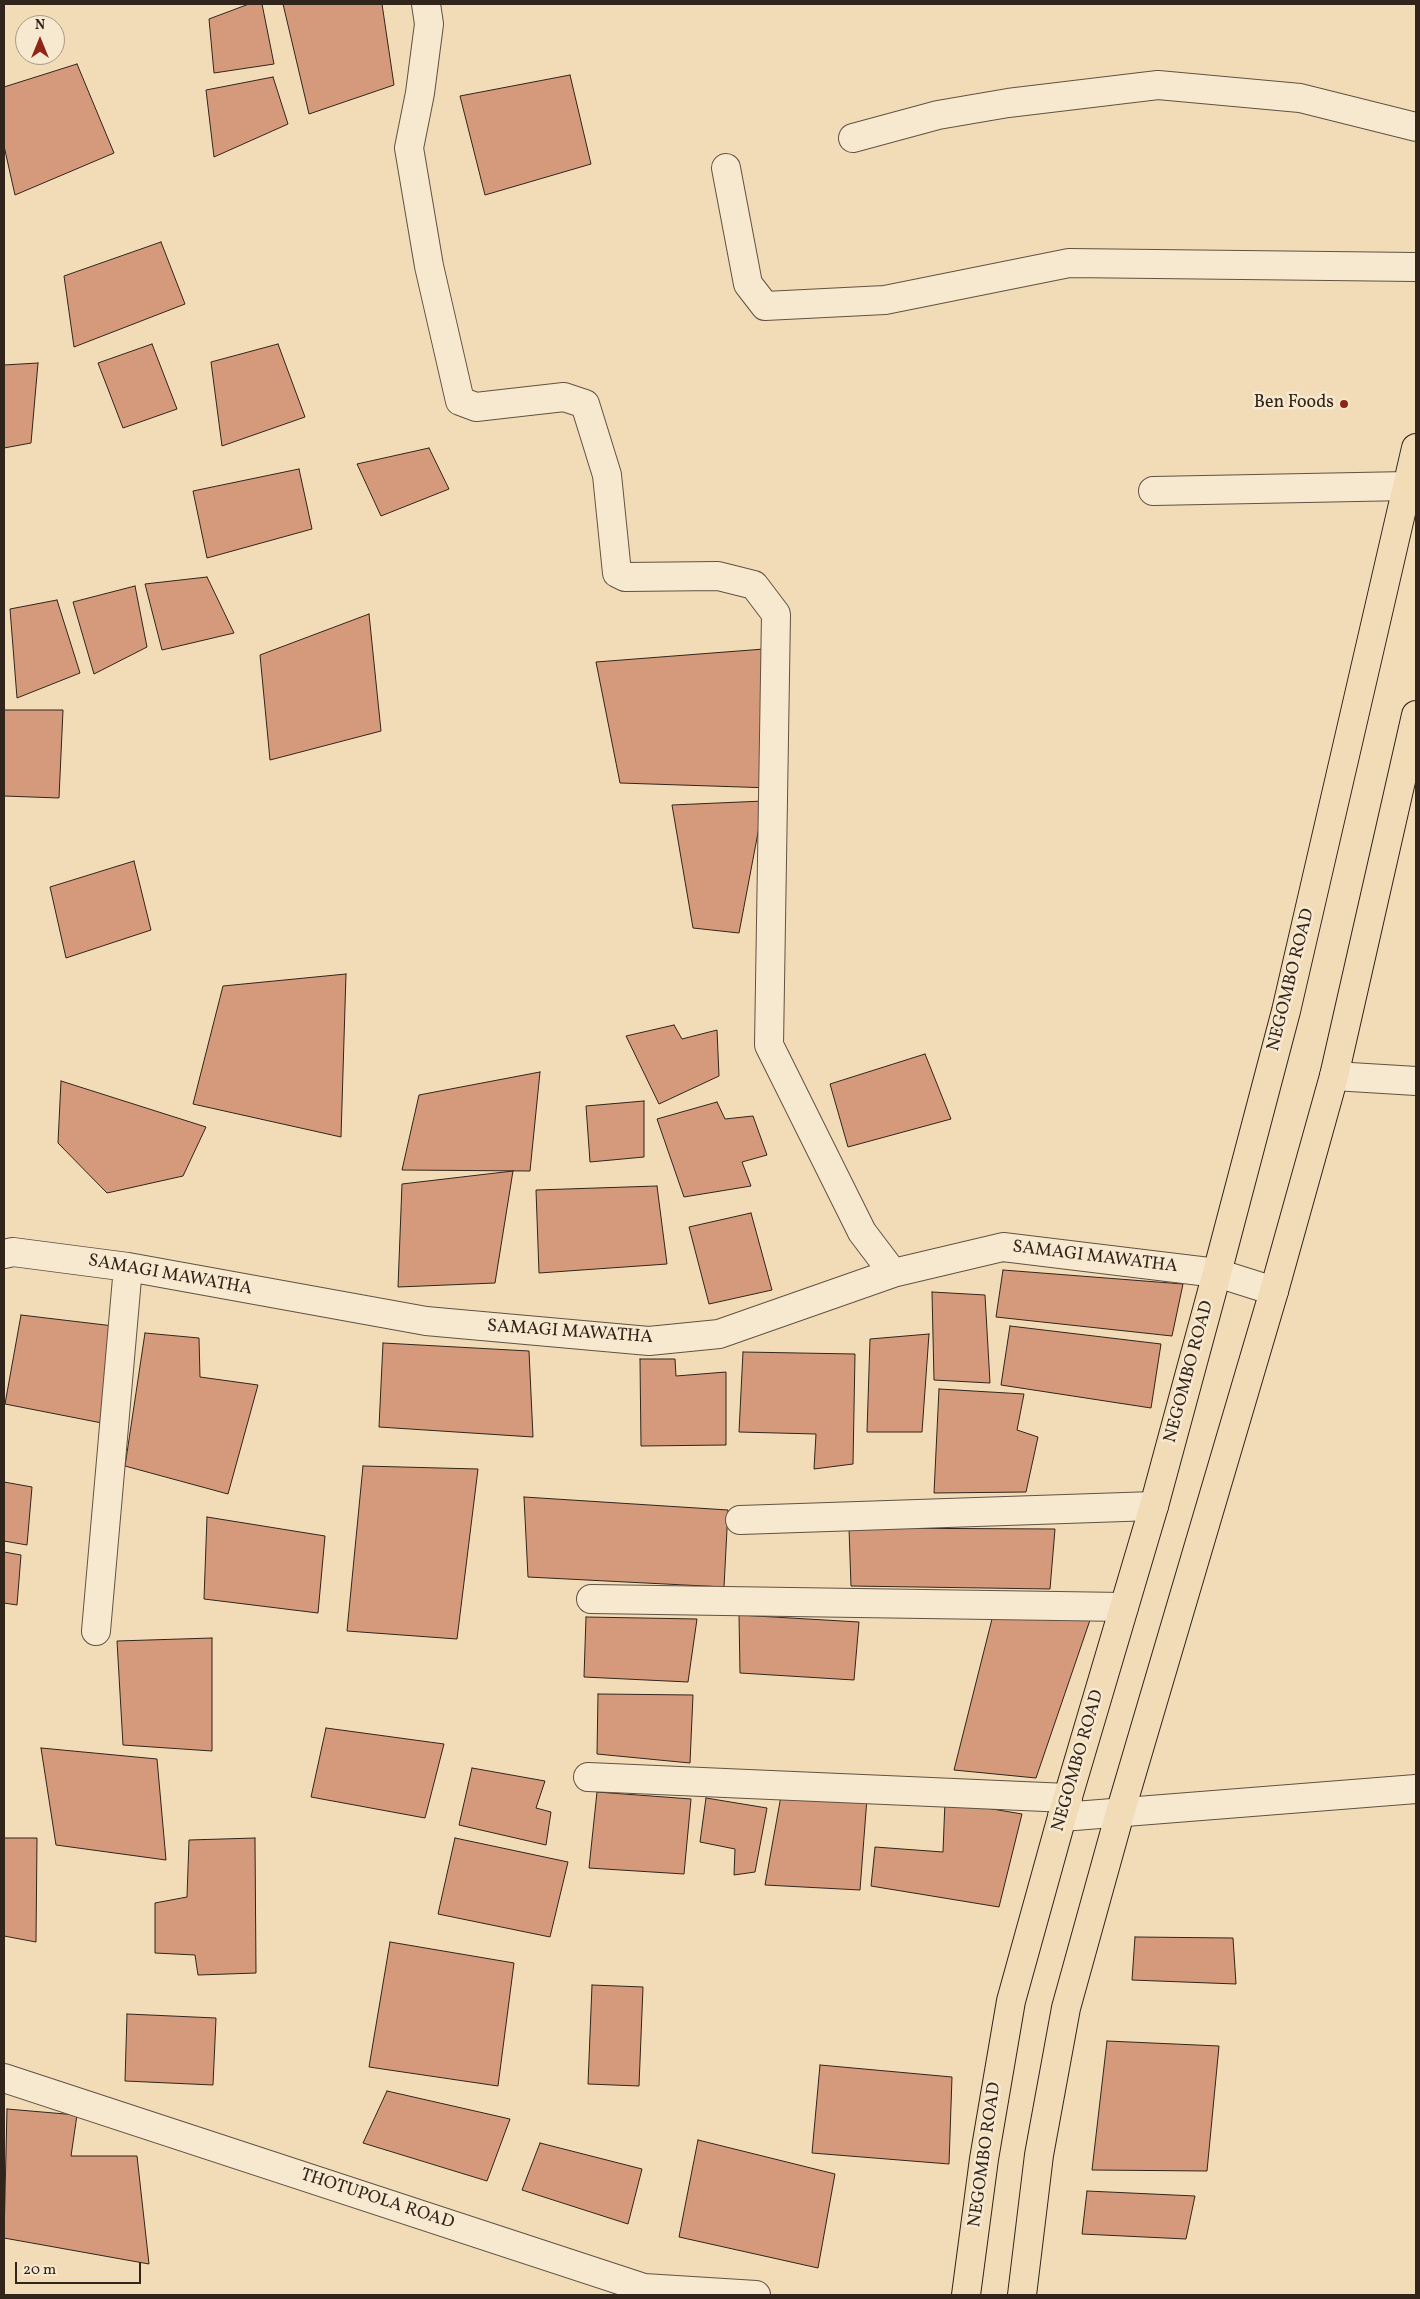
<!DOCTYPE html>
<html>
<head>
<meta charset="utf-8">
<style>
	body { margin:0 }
	#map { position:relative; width:1420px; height:2299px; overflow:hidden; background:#f2dbb7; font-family:Vollkorn,serif }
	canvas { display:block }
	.frame { position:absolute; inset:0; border:5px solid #31251b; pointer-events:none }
	.north { position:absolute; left:15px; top:15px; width:50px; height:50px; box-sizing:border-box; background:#f7e8d0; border:1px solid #a89a88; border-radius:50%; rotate:0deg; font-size:14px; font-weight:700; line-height:20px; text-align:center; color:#31251b }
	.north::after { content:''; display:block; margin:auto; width:18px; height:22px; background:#8f2418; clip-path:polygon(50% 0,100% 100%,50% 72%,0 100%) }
	.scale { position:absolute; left:15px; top:2262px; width:126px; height:22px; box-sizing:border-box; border:2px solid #31251b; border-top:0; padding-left:6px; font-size:15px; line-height:18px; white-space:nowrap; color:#31251b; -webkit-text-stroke:4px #f7e8d0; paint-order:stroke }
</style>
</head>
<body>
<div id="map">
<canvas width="1420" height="2299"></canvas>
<div class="frame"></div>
<div class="north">N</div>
<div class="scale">20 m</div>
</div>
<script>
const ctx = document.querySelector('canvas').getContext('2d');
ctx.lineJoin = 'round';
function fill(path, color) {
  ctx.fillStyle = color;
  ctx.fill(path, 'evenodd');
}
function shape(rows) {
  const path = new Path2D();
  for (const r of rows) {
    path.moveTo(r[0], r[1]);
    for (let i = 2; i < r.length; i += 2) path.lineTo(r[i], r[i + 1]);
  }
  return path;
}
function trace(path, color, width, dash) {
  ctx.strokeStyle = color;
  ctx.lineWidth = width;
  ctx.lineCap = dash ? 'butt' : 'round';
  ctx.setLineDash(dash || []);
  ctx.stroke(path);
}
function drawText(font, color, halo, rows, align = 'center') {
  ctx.font = font + ' Vollkorn,serif';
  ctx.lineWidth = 5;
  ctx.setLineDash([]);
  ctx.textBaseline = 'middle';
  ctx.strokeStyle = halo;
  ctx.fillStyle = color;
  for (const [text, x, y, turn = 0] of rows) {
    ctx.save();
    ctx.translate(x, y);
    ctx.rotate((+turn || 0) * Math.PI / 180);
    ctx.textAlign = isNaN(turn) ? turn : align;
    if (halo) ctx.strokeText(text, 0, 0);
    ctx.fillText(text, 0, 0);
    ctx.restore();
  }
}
const building = shape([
	[249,4,262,4,274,64,214,73,209,19,249,4],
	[283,4,382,4,394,85,309,114,283,4],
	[77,64,114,153,15,195,4,146,4,87,77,64],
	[570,75,591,164,485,195,460,96,570,75],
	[273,77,288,124,214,157,206,90,273,77],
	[161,242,185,304,74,347,64,276,161,242],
	[152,344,177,409,123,428,98,363,152,344],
	[278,344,305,417,222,446,211,362,278,344],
	[38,363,31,443,4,448,4,365,38,363],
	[429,448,449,489,381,516,357,464,429,448],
	[299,469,312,529,207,558,193,491,299,469],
	[207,577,234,633,162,650,145,584,207,577],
	[135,586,147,647,94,674,73,602,135,586],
	[57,600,80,673,17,698,10,609,57,600],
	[369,614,381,731,270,760,260,655,369,614],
	[764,649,772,788,620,783,596,662,764,649],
	[4,710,63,710,59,798,4,796,4,710],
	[764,801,739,933,693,928,672,805,764,801],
	[134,861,151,930,66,958,50,887,134,861],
	[346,974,341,1137,193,1104,223,986,346,974],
	[674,1025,682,1039,717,1030,719,1076,659,1104,626,1036,674,1025],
	[925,1054,951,1119,848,1147,830,1084,925,1054],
	[540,1072,530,1171,402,1170,419,1095,540,1072],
	[61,1081,206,1127,183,1176,107,1193,58,1143,61,1081],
	[644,1101,644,1157,590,1162,586,1106,644,1101],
	[717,1102,725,1119,753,1116,767,1155,742,1162,751,1186,684,1197,657,1119,717,1102],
	[513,1171,495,1283,398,1287,402,1184,513,1171],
	[657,1186,667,1264,539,1273,536,1190,657,1186],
	[751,1213,772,1290,709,1304,689,1227,751,1213],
	[1003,1270,1183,1284,1172,1336,996,1317,1003,1270],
	[932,1292,985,1295,990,1383,934,1380,932,1292],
	[21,1315,122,1327,107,1424,5,1404,21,1315],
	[1010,1326,1161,1344,1151,1408,1001,1385,1010,1326],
	[145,1333,199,1338,200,1377,258,1385,228,1494,125,1466,145,1333],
	[929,1334,922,1432,867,1432,870,1339,929,1334],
	[383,1343,529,1351,533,1437,379,1427,383,1343],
	[743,1352,855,1354,853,1464,814,1469,816,1434,739,1432,743,1352],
	[640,1359,675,1359,676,1376,726,1372,726,1445,641,1446,640,1359],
	[939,1389,1024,1394,1017,1430,1038,1437,1026,1492,934,1493,939,1389],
	[363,1466,478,1469,457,1639,347,1631,363,1466],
	[4,1482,32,1487,27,1545,4,1541,4,1482],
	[524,1497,728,1510,724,1587,528,1577,524,1497],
	[207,1517,325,1536,318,1613,204,1599,207,1517],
	[849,1528,1055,1529,1050,1589,851,1586,849,1528],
	[4,1552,21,1555,17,1605,4,1603,4,1552],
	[739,1615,859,1622,854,1680,740,1673,739,1615],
	[586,1617,697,1619,688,1682,584,1677,586,1617],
	[992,1619,1090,1620,1036,1778,954,1770,992,1619],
	[212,1638,212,1751,123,1745,117,1641,212,1638],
	[598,1694,693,1695,690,1763,597,1754,598,1694],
	[326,1728,444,1744,425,1818,311,1797,326,1728],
	[41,1748,157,1759,166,1860,56,1845,41,1748],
	[472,1768,545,1781,536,1808,551,1812,546,1845,459,1825,472,1768],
	[597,1792,691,1799,684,1874,589,1868,597,1792],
	[781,1796,867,1798,860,1890,765,1885,781,1796],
	[706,1798,767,1808,755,1872,734,1875,735,1849,700,1842,706,1798],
	[945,1801,1022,1814,999,1907,871,1886,875,1847,943,1852,945,1801],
	[4,1838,37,1838,36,1942,4,1936,4,1838],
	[255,1838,256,1973,198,1975,195,1955,155,1953,155,1903,187,1897,189,1840,255,1838],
	[455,1838,568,1862,550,1937,438,1914,455,1838],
	[1135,1937,1233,1938,1236,1984,1132,1980,1135,1937],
	[390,1942,514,1963,498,2086,369,2067,390,1942],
	[592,1985,643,1987,639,2086,588,2084,592,1985],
	[127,2014,216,2018,213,2085,125,2081,127,2014],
	[1107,2041,1219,2046,1207,2171,1092,2170,1107,2041],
	[820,2065,952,2077,949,2164,812,2153,820,2065],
	[387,2091,510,2119,487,2181,363,2143,387,2091],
	[7,2109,77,2115,71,2156,137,2156,149,2264,4,2238,7,2109],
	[698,2140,835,2174,818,2268,679,2237,698,2140],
	[540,2143,642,2169,628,2224,522,2190,540,2143],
	[1087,2191,1195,2196,1186,2239,1082,2234,1087,2191]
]);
fill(building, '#d59a7b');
trace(building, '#31251b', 1);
const minor = shape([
	[426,4,429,24,420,93,409,148,429,266,460,401,476,407,564,397,585,404,607,475,617,573,625,577,718,576,754,585,776,614,769,1045,862,1232,893,1273],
	[853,138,938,115,1008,103,1158,85,1300,98,1416,127],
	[726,168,748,284,765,306,885,300,1069,263,1416,267],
	[1153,491,1408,486],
	[1334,1076,1416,1081],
	[4,1254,13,1252,128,1267,426,1321,649,1341,719,1334,893,1273,1003,1247,1217,1273,1274,1291],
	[740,1520,1154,1506],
	[591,1599,1124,1607],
	[96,1631,128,1267],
	[588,1777,1068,1798],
	[1062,1817,1416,1789],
	[4,2078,644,2288,756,2295]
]);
const highway = shape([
	[966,2295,984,2159,1011,2001,1062,1817,1154,1506,1217,1273,1286,1011,1416,448],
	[1022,2295,1039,2155,1066,2008,1120,1813,1274,1291,1334,1076,1416,715]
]);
trace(minor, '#615242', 30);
trace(highway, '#31251b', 30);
trace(minor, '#f7e8d0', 28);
trace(highway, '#f2dbb7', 28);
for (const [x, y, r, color] of [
	[1344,404,5,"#8f2418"]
]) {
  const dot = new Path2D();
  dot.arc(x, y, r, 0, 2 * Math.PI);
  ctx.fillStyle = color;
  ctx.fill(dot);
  trace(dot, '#f7e8d0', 2);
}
drawText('18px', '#31251b', '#f7e8d0', [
	["Ben Foods",1334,404]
], 'right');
drawText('18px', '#31251b', '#f7e8d0', [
	["NEGOMBO ROAD",1292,980,-76],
	["SAMAGI MAWATHA",1095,1258,7],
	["SAMAGI MAWATHA",170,1276,10],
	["SAMAGI MAWATHA",570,1333,4],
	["NEGOMBO ROAD",1190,1372,-75],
	["NEGOMBO ROAD",1079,1761,-74],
	["NEGOMBO ROAD",986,2155,-82],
	["THOTUPOLA ROAD",377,2200,18]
]);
</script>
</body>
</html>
